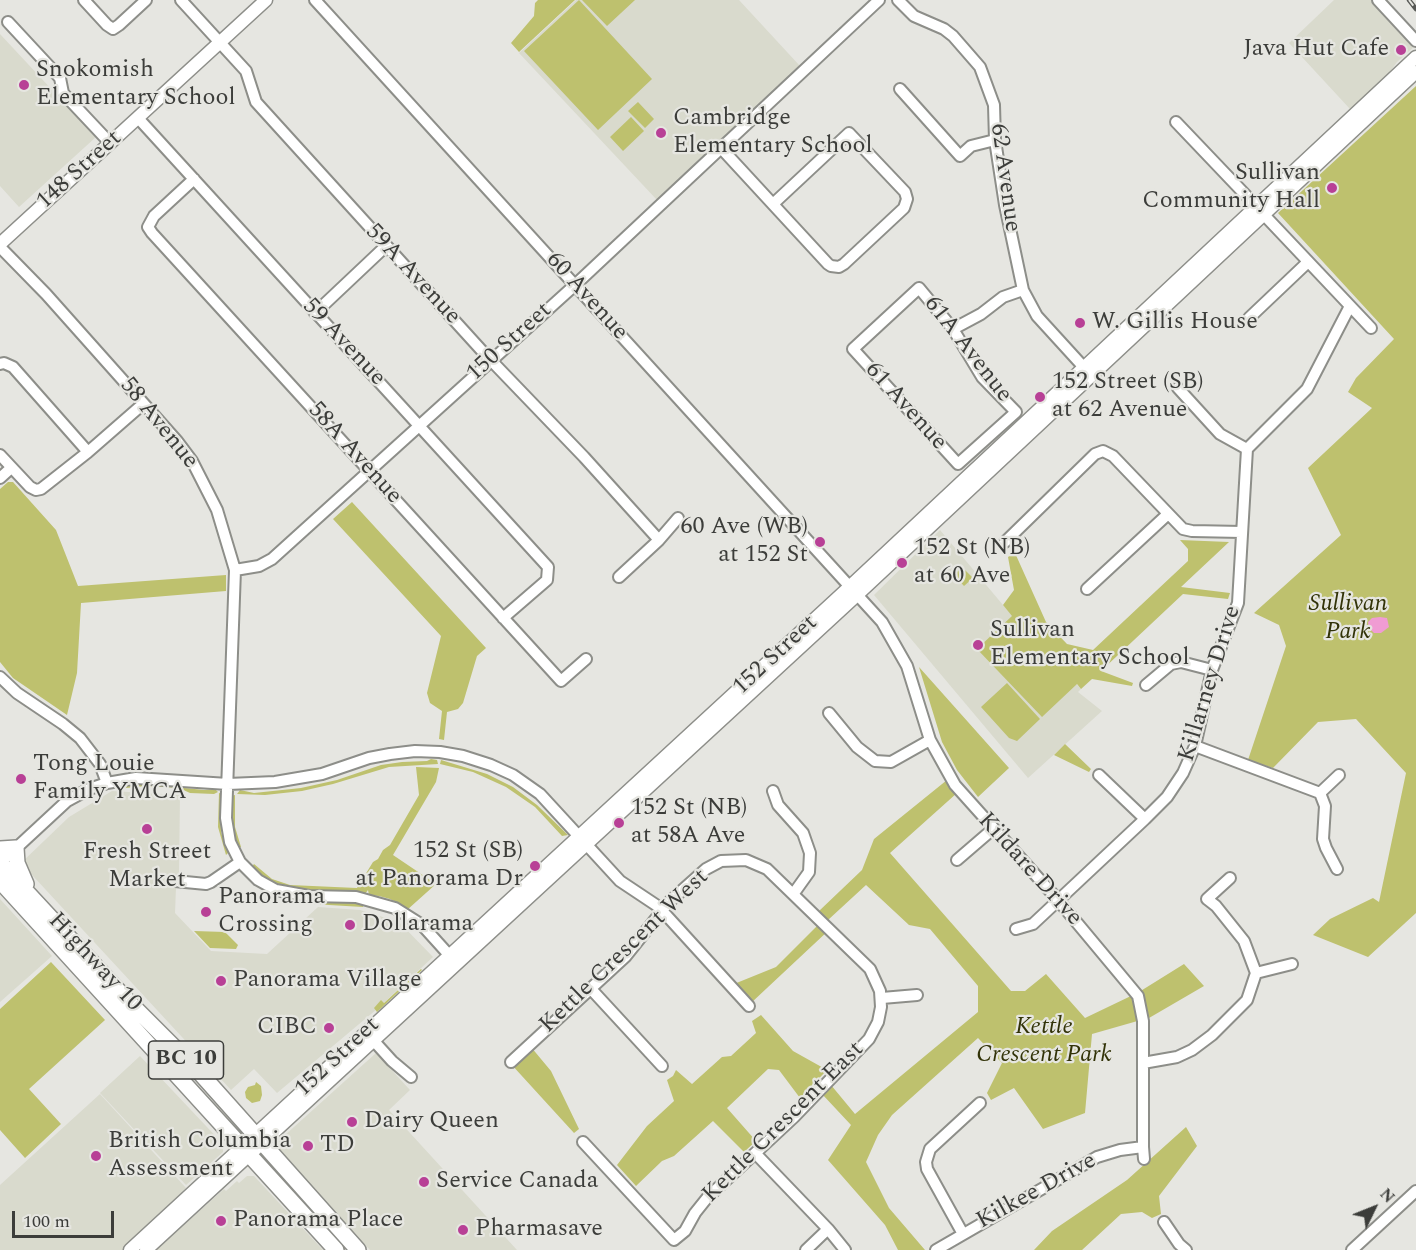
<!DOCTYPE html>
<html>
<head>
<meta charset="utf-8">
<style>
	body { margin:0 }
	#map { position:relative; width:1416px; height:1250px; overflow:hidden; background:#e6e6e1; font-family:Spectral,serif }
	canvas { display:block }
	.north { position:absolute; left:1344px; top:1178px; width:60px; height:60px; -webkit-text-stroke:4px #e6e6e1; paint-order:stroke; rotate:47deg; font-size:16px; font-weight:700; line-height:24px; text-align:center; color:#3c3d3a }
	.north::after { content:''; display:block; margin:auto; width:21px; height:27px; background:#3c3d3a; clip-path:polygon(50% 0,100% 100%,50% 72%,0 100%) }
	.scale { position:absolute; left:12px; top:1211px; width:102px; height:27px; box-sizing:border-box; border:3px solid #3c3d3a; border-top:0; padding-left:8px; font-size:18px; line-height:21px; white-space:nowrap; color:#3c3d3a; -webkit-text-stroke:4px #e6e6e1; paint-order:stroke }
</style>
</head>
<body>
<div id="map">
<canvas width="1416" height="1250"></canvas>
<div class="north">N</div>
<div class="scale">100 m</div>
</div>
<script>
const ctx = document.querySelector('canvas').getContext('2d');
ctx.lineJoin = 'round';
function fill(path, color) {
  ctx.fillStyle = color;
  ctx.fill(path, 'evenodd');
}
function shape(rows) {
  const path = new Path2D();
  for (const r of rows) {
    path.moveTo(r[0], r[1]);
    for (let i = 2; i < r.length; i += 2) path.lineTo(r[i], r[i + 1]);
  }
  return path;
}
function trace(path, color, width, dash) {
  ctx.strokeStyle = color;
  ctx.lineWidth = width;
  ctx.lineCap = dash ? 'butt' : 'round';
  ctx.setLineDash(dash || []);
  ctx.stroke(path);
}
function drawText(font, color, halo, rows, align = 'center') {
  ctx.font = font + ' Spectral,serif';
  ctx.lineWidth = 4.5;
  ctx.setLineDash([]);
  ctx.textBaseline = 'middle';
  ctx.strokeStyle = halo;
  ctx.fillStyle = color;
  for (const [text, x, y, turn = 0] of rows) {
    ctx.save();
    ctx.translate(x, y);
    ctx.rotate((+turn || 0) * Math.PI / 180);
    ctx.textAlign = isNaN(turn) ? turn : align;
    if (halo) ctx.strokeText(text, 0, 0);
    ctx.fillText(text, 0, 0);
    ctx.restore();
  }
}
fill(shape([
	[576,0,739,0,800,66,657,200,519,53],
	[1334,0,1375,0,1416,45,1397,62,1386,77,1350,109,1289,43],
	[0,34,96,137,19,207,0,186],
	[940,530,1003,605,1081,689,1078,692,1102,711,1028,778,874,595],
	[112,791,180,795,179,873,176,888,175,913,211,951,267,954,318,907,360,910,399,922,433,957,377,1009,277,1093,254,1069,231,1090,21,863,69,817],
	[0,899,52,956,0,1002],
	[376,1053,410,1090,389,1110,517,1250,370,1250,274,1145],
	[140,1056,223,1144,223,1152,186,1185,100,1093],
	[100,1094,186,1188,156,1221,123,1250,0,1250,0,1185],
	[247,1176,254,1176,323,1250,156,1250,224,1189,226,1191,237,1181,239,1183]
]), '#d9dacd');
fill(shape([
	[538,0,575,0,519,52,511,43,534,16,535,3],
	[579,0,652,79,598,130,524,51],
	[582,0,635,0,607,26],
	[1416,86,1416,913,1368,957,1313,935,1330,919,1373,898,1379,902,1406,773,1356,719,1318,722,1273,768,1248,760,1286,646,1279,625,1254,613,1341,535,1308,468,1372,408,1348,392,1356,378,1394,339,1278,213],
	[638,102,654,119,645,128,628,111],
	[631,117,644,131,623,151,610,137],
	[8,482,13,482,56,530,78,586,226,575,226,591,81,603,77,673,67,715,13,678,0,662,0,489],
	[352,502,486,648,477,656,463,703,458,709,447,712,444,740,439,739,442,711,430,703,427,693,441,636,333,519],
	[1180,540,1229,542,1181,587,1230,593,1228,599,1183,594,1101,671,1133,683,1132,686,1092,679,1081,689,1077,684,1042,717,977,649,1012,616,1003,605,1014,590,1008,557,1015,553,1046,622,1067,644,1093,650,1188,561,1188,549],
	[962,567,973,578,964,586,954,575],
	[919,667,1009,768,978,797,957,770,942,742],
	[1007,683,1040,719,1017,741,1009,738,981,707],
	[1065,744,1091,769,1089,772,1054,755],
	[431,759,437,760,438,764,389,767,333,784,302,791,265,795,237,794,240,790,254,793,301,788,337,780,381,765,402,762,427,761],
	[441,760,487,774,513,787,537,805,568,835,562,836,535,807,506,787,473,772,440,764],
	[416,767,439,768,436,782,393,855,436,884,407,910,402,905,390,899,379,896,369,895,368,890,365,894,355,891,318,890,314,892,287,887,273,882,251,868,254,864,272,879,290,885,357,888,373,862,378,859,383,850,390,845,419,795],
	[947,780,957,793,890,853,1011,991,1025,991,1046,974,1085,1018,1133,995,1141,1020,1092,1034,1085,1113,1043,1129,1014,1088,991,1100,987,1093,1002,1063,978,1038,892,1115,878,1135,866,1162,889,1208,925,1250,898,1250,885,1225,828,1160,851,1125,822,1094,831,1085,855,1114,978,1012,978,986,930,929,909,925,866,885,828,920,819,911,862,870,874,839],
	[146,784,204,790,215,789,218,792,214,794,190,793,179,788,146,786,116,789,122,786],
	[219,793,223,794,222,803,220,806,221,832,225,845,230,851,226,855,218,827],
	[235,795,235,827,241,847,239,848,235,845,231,817,231,796],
	[314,899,320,901,354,903,358,901,364,904,363,907,312,904],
	[821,922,829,930,751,1003,734,984,776,967],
	[194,931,225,932,238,945,236,949,210,948],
	[51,962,105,1020,29,1089,61,1124,25,1158,0,1130,0,1009],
	[1184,964,1204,986,1149,1018,1139,992],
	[421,969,422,970,377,1012,374,1008,381,1000,384,1003],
	[761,1015,793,1051,827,1070,800,1098,779,1070,768,1069,727,1108,756,1141,744,1152,713,1121,674,1156,662,1161,636,1186,617,1165,647,1126,674,1101,667,1080,673,1076,676,1070,692,1084,722,1057,731,1056,756,1033,752,1021],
	[531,1047,551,1071,579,1129,574,1133,511,1064],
	[256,1082,261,1086,262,1095,260,1101,252,1103,246,1098,245,1092,248,1087,255,1085],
	[1186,1127,1197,1146,1159,1196,1161,1214,1152,1218,1142,1212,1121,1214,1082,1250,1034,1250,1052,1231,1127,1180]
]), '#bec16e');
fill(shape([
	[1380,617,1387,618,1389,627,1381,633,1374,633,1369,628,1368,622,1372,618]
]), '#f09cd3');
const minor = shape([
	[84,0,107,25,113,29,119,25,146,0],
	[181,0,246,71,256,102,483,352,584,457,659,540],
	[315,0,882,622,907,666,930,740,955,785,1058,900,1138,996,1143,1021,1143,1147,1144,1159],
	[898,0,914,16,944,29,953,36,980,67,994,105,995,140,1005,205,1023,290,1037,316,1089,373],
	[1378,0,1416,41],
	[8,22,60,78,63,93,110,143],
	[900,89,960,156,971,146,995,140],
	[138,118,548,567,547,580,503,618],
	[1176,122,1257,207],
	[721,148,828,264,831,266,839,267,844,264,904,208,907,199,905,192,849,133,773,204],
	[194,179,154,216,148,227,152,233,561,681,586,659],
	[1266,208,1265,212,1267,218,1371,328],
	[0,247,46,294,177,441,192,461,217,510,235,570,226,818,230,842,240,862,258,880,276,890,309,896,356,897,395,908,422,925,450,956],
	[919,288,953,329,982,377,1016,412,958,464,853,349,919,288],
	[315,313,386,246],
	[1249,318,1308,262],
	[953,329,981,314,1003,297,1023,290],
	[0,364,4,363,13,367,88,452],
	[1178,388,1220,434,1247,449],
	[0,455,30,487,36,490,41,489,88,452,143,404],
	[0,478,11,468],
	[1005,542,1095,454,1103,451,1113,456,1183,529,1192,531,1242,532],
	[235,570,259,566,272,559,575,285,879,0],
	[619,577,659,540,678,518],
	[1087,589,1168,514],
	[0,677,17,693,63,724,80,738,100,764,107,783],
	[1146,685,1171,664,1181,662,1212,670],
	[829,713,857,747,875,761,891,762,930,740],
	[1195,746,1320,793,1325,806,1323,839,1326,848,1337,869],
	[1099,775,1145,819],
	[773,791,778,805,803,833,810,853,809,872,794,893],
	[1320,793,1339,775],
	[957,860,993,829],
	[0,863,67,801,89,789,107,783,136,778,228,784,275,782,322,774,369,758,390,754,415,751,440,752,463,756,491,765,513,775,540,794,620,881,656,905,667,916,749,1006],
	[1230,878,1207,899,1216,906,1244,941,1256,973],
	[175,881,206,884,211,882,240,862],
	[1016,929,1033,924,1145,819,1167,797,1183,773,1195,746,1212,670,1238,603,1247,449,1307,389,1350,306],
	[1256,973,1292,964],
	[591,989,662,1066],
	[882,998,917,995],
	[373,1040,392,1061,411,1077],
	[511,1062,626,956,669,902,706,869,721,861,746,860,767,869,870,969,880,991,881,1007,878,1022,869,1039,794,1117,707,1198,695,1213,685,1231,674,1240,583,1142],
	[1143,1063,1177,1057,1192,1050,1212,1035,1247,1000,1256,973],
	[756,1154,828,1229,845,1250],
	[1164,1222,1179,1244,1186,1250],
	[963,1234,927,1169,926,1162,930,1149,980,1103],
	[806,1250,828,1229],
	[936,1250,1097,1157,1120,1150,1143,1147],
	[1352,1250,1416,1191]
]);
const major = shape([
	[0,244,266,0],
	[130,1250,844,592,1416,57],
	[146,1250,858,594,1416,72]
]);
const highway = shape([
	[0,849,16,848,17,863,26,884],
	[0,863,127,1000,201,1074,358,1250],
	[0,881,336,1250]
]);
trace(minor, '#8d8e89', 14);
trace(major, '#8d8e89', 15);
trace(highway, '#8d8e89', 18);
trace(minor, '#fff', 10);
trace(major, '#fff', 12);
trace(highway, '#fff', 15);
const rail = shape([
	[1409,0,1416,9]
]);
trace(rail, '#575855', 4.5);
trace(rail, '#e6e6e1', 2, [7]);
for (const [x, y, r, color] of [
	[1401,50,6,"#b84096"],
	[24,85,6,"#b84096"],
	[661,133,6,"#b84096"],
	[1332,188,6,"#b84096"],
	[1080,323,6,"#b84096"],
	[1040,397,6,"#b84096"],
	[820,542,6,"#b84096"],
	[902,563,6,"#b84096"],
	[978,645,6,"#b84096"],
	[21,779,6,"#b84096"],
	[619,823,6,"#b84096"],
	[147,829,6,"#b84096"],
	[535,866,6,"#b84096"],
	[206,912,6,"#b84096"],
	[350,925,6,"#b84096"],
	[221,981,6,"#b84096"],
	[329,1028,6,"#b84096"],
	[352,1122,6,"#b84096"],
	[308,1146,6,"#b84096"],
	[96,1156,6,"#b84096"],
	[424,1182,6,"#b84096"],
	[221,1221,6,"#b84096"],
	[463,1230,6,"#b84096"]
]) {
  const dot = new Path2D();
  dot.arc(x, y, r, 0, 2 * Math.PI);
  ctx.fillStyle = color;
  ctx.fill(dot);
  trace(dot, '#e6e6e1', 2);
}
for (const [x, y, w] of [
	[186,1060,75]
]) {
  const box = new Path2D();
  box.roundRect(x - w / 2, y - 19, w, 38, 4.5);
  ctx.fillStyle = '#e6e6e1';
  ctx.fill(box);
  trace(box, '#3c3d3a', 1.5);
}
drawText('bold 22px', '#3c3d3a', null, [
	["BC 10",186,1060]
]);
drawText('24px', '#3c3d3a', '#e6e6e1', [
	["Java Hut Cafe",1389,50,"right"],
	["Snokomish",36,71],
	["Elementary School",36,99],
	["Cambridge",673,119],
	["Elementary School",673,147],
	["Sullivan",1320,174,"right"],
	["Community Hall",1320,202,"right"],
	["W. Gillis House",1092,323],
	["152 Street (SB)",1052,383],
	["at 62 Avenue",1052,411],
	["60 Ave (WB)",808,528,"right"],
	["at 152 St",808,556,"right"],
	["152 St (NB)",914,549],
	["at 60 Ave",914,577],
	["Sullivan",990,631],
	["Elementary School",990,659],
	["Tong Louie",33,765],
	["Family YMCA",33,793],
	["152 St (NB)",631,809],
	["at 58A Ave",631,837],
	["152 St (SB)",523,852,"right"],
	["at Panorama Dr",523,880,"right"],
	["Fresh Street",147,853,"center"],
	["Market",147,881,"center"],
	["Panorama",218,898],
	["Crossing",218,926],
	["Dollarama",362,925],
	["Panorama Village",233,981],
	["CIBC",317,1028,"right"],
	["Dairy Queen",364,1122],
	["British Columbia",108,1142],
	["Assessment",108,1170],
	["TD",320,1146],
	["Service Canada",436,1182],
	["Panorama Place",233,1221],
	["Pharmasave",475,1230]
], 'left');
drawText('24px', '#3c3d3a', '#e6e6e1', [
	["148 Street",80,171,-42],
	["62 Avenue",1004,178,82],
	["59A Avenue",412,275,47],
	["60 Avenue",586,297,48],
	["59 Avenue",343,343,47],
	["150 Street",510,343,-42],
	["61A Avenue",967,350,52],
	["61 Avenue",905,407,48],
	["58 Avenue",158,424,51],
	["58A Avenue",354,454,48],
	["152 Street",776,656,-43],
	["Killarney Drive",1211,684,-73],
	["Kildare Drive",1029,870,48],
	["Kettle Crescent West",625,952,-44],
	["Highway 10",94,963,47],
	["152 Street",338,1058,-43],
	["Kettle Crescent East",784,1123,-45],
	["Kilkee Drive",1037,1192,-29]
]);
drawText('italic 24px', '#323308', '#e6e6e1', [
	["Sullivan",1348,605],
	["Park",1348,633],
	["Kettle",1044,1028],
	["Crescent Park",1044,1056]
]);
</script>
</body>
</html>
